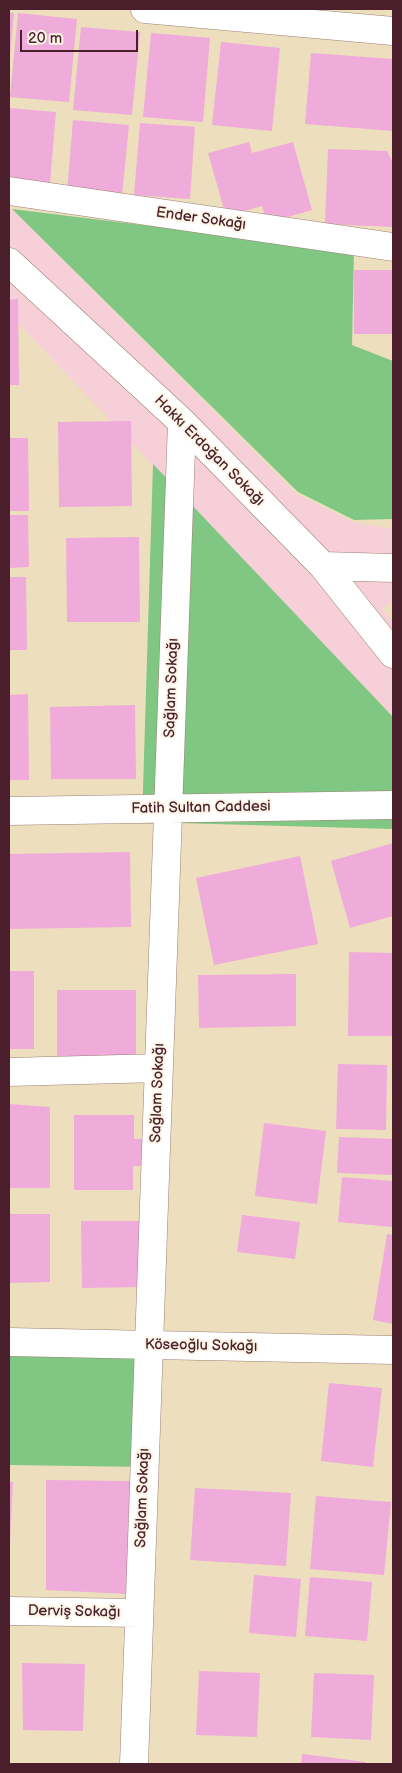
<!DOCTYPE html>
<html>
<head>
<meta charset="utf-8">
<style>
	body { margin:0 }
	#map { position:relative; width:402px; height:1773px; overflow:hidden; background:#eddfbd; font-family:"Balsamiq Sans",sans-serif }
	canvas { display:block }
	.frame { position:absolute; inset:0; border:10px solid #4a1f2b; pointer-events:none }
	.scale { position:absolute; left:20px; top:30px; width:118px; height:22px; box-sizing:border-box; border:2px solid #4a1f2b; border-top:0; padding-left:6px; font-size:15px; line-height:18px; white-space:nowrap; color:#4a1f2b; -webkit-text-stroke:4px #fcf5e5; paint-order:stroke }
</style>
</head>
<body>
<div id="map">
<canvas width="402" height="1773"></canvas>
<div class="frame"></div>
<div class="scale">20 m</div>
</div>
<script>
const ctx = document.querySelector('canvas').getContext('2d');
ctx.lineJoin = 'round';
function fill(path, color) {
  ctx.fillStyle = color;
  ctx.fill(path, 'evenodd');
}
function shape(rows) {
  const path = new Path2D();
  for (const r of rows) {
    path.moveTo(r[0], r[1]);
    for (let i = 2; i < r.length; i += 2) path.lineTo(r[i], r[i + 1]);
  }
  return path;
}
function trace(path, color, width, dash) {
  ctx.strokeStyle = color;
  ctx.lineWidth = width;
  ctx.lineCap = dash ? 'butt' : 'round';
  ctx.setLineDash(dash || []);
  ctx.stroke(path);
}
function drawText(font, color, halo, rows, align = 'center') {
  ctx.font = font + ' "Balsamiq Sans",sans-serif';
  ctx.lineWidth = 4;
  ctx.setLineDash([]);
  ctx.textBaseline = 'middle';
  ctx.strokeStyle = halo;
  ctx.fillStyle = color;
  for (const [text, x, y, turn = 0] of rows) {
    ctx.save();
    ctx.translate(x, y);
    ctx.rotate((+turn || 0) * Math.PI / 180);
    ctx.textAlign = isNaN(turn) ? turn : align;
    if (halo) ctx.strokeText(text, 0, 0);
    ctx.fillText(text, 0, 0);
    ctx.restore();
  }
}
fill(shape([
	[9,206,296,494,352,522,393,529,393,601,382,609,393,622,393,717,9,314]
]), '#f6cfd8');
fill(shape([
	[12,209,354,251,352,345,393,361,393,519,354,520,298,492],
	[153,464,393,717,393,829,142,822],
	[9,1343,149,1345,146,1467,9,1465]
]), '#7fc783');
fill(shape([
	[9,12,14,13,10,55,9,55],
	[18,13,77,19,69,102,10,97],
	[81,27,140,32,132,115,73,110],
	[151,33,210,38,203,122,143,117],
	[221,42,280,48,272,131,212,125],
	[311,53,393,59,393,131,305,124],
	[9,108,56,112,50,183,9,180],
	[73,120,129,125,122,196,67,192],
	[140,123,195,127,190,199,134,195],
	[249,142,252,153,293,142,312,210,267,223,262,206,226,216,208,153],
	[328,149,387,151,393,163,393,227,325,224],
	[354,270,393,270,393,334,354,334],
	[18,299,19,385,9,385,9,300],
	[131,421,132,506,59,507,58,422],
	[9,438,28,438,29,511,9,511],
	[9,515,28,515,29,567,9,568],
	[139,537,140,622,67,622,66,538],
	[9,577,26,577,27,650,9,650],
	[28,694,29,780,9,780,9,695],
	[135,705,136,779,51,779,50,707],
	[393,843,393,916,350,928,331,861],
	[130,852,131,927,9,929,9,854],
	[300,856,318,944,214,965,196,878],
	[349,952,393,953,393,1036,348,1036],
	[9,971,34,971,34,1049,9,1049],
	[296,974,296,1026,199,1028,198,975],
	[57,990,136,990,136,1061,57,1062],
	[338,1064,387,1065,386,1130,336,1129],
	[9,1104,50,1107,50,1188,9,1188],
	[74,1115,134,1115,134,1139,153,1139,153,1166,133,1166,133,1190,74,1190],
	[264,1123,326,1131,317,1204,255,1196],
	[339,1137,393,1139,393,1175,337,1173],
	[342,1177,393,1181,393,1227,338,1222],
	[9,1214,50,1214,50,1282,9,1283],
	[242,1215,300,1222,295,1259,237,1252],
	[81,1221,146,1221,148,1287,82,1288],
	[387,1234,393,1235,393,1324,373,1320],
	[329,1383,382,1388,373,1467,321,1461],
	[46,1480,130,1481,128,1594,46,1590],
	[9,1482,13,1482,10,1543,9,1542],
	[195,1488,291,1493,286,1566,190,1560],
	[316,1496,391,1502,384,1575,310,1569],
	[254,1575,301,1579,296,1637,249,1633],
	[310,1577,372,1582,367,1641,305,1636],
	[22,1663,85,1664,83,1731,23,1730],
	[199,1671,260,1673,257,1737,196,1735],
	[314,1673,374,1675,371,1740,311,1737],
	[302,1754,366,1762,366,1764,301,1764]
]), '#efabd9');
const minor = shape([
	[145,9,393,31],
	[9,191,393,247],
	[9,262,182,422,323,566,393,654],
	[323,566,393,568],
	[9,811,393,805],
	[9,1072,159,1068],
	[9,1342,393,1350],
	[9,1611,139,1613],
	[134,1764,182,422]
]);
trace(minor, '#9c7f74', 29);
trace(minor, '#fff', 28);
drawText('15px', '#4a1f2b', '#fcf5e5', [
	["Ender Sokağı",201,219,8],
	["Hakkı Erdoğan Sokağı",209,451,45],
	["Sağlam Sokağı",172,688,-88],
	["Fatih Sultan Caddesi",201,808,-1],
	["Sağlam Sokağı",158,1093,-88],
	["Köseoğlu Sokağı",201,1346,1],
	["Sağlam Sokağı",143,1498,-88],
	["Derviş Sokağı",74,1612,1]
]);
</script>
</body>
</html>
